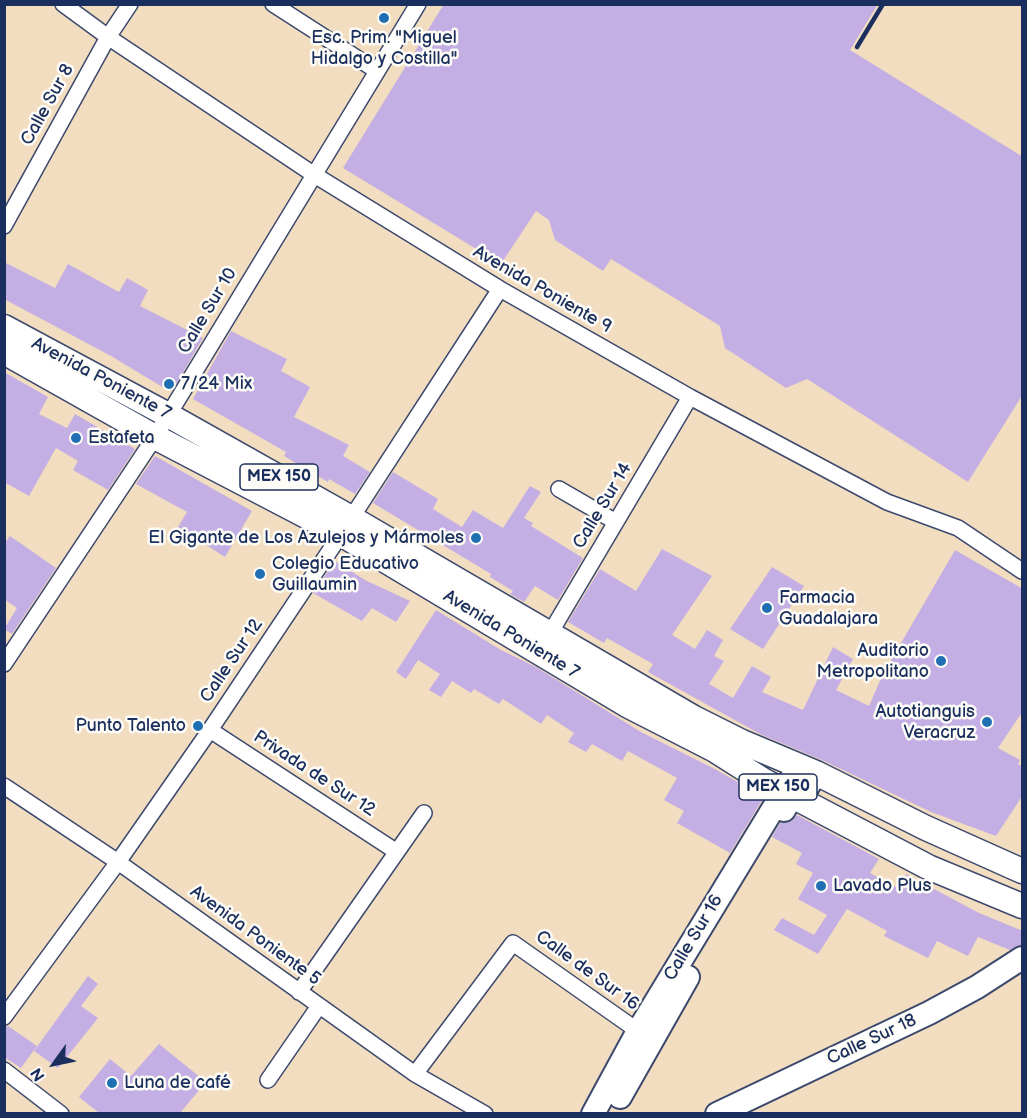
<!DOCTYPE html>
<html>
<head>
<meta charset="utf-8">
<style>
	body { margin:0 }
	#map { position:relative; width:1027px; height:1118px; overflow:hidden; background:#f3ddc0; font-family:"Balsamiq Sans",sans-serif }
	canvas { display:block }
	.frame { position:absolute; inset:0; border:6px solid #1b2f5e; pointer-events:none }
	.north { position:absolute; left:24px; top:1034px; width:60px; height:60px; -webkit-text-stroke:4px #fdfcf7; paint-order:stroke; rotate:237deg; font-size:16px; font-weight:700; line-height:24px; text-align:center; color:#1b2f5e }
	.north::after { content:''; display:block; margin:auto; width:21px; height:27px; background:#1b2f5e; clip-path:polygon(50% 0,100% 100%,50% 72%,0 100%) }
</style>
</head>
<body>
<div id="map">
<canvas width="1027" height="1118"></canvas>
<div class="frame"></div>
<div class="north">N</div>
</div>
<script>
const ctx = document.querySelector('canvas').getContext('2d');
ctx.lineJoin = 'round';
function fill(path, color) {
  ctx.fillStyle = color;
  ctx.fill(path, 'evenodd');
}
function shape(rows) {
  const path = new Path2D();
  for (const r of rows) {
    path.moveTo(r[0], r[1]);
    for (let i = 2; i < r.length; i += 2) path.lineTo(r[i], r[i + 1]);
  }
  return path;
}
function trace(path, color, width, dash) {
  ctx.strokeStyle = color;
  ctx.lineWidth = width;
  ctx.lineCap = dash ? 'butt' : 'round';
  ctx.setLineDash(dash || []);
  ctx.stroke(path);
}
function drawText(font, color, halo, rows, align = 'center') {
  ctx.font = font + ' "Balsamiq Sans",sans-serif';
  ctx.lineWidth = 5;
  ctx.setLineDash([]);
  ctx.textBaseline = 'middle';
  ctx.strokeStyle = halo;
  ctx.fillStyle = color;
  for (const [text, x, y, turn = 0] of rows) {
    ctx.save();
    ctx.translate(x, y);
    ctx.rotate((+turn || 0) * Math.PI / 180);
    ctx.textAlign = isNaN(turn) ? turn : align;
    if (halo) ctx.strokeText(text, 0, 0);
    ctx.fillText(text, 0, 0);
    ctx.restore();
  }
}
fill(shape([
	[444,4,878,4,850,50,1023,157,1023,394,968,482,807,379,786,388,725,348,720,326,611,259,603,271,555,240,549,220,536,211,501,264,343,168],
	[4,262,55,288,68,264,119,292,127,278,148,290,140,306,203,338,174,388,169,391,111,356,4,299],
	[231,331,287,359,281,371,310,387,294,417,349,445,343,456,370,472,355,494,329,479,328,482,284,456,286,452,193,399],
	[4,372,48,397,39,414,67,428,75,414,135,449,108,490,73,470,78,461,56,448,29,496,4,482],
	[155,456,252,511,225,557,178,527,187,512,136,484],
	[393,472,438,499,433,509,462,527,473,510,503,528,530,486,541,492,524,518,533,523,531,526,583,558,558,600,535,586,524,602,510,594,513,591,490,577,491,574,373,503],
	[10,536,56,568,12,634,4,629,17,608,4,599,4,544],
	[662,549,712,576,672,635,695,649,707,630,723,640,714,656,724,661,709,684,733,698,752,666,771,677,762,692,803,710,833,647,853,659,836,690,869,706,882,676,955,550,1023,589,1023,711,998,748,1020,760,1018,764,1023,767,1023,795,996,836,931,812,822,760,762,735,648,672,653,664,607,638,604,643,568,622,600,569,636,591],
	[335,561,365,580,410,601,396,622,372,608,362,621,313,593],
	[772,567,804,586,763,649,730,629],
	[436,610,501,650,536,667,641,732,715,769,764,797,730,853,677,823,684,811,664,800,677,778,628,751,622,761,592,744,586,752,568,742,574,733,547,715,541,724,503,699,499,704,474,689,471,693,452,681,441,697,429,690,440,674,418,660,406,679,396,672],
	[797,815,879,859,870,873,898,888,906,874,979,913,1023,931,1023,944,1010,950,978,937,968,956,937,941,928,958,884,936,887,931,847,909,818,954,774,930,782,918,814,935,827,915,798,899,813,873,796,864,802,853,772,837,780,823,790,822],
	[88,976,98,984,81,1006,98,1018,58,1068,34,1051],
	[8,1026,37,1046,21,1068,4,1057,4,1027],
	[159,1044,206,1082,180,1113,99,1113,79,1097,110,1059,131,1076]
]), '#c3afe3');
const minor = shape([
	[63,4,108,37,313,174,500,289,690,397,887,502,958,528,1022,571],
	[273,4,377,71],
	[4,226,108,37,130,4],
	[559,489,616,522],
	[549,635,690,397],
	[4,664,155,437,418,4],
	[210,730,397,852],
	[4,786,118,862,415,1074,485,1114],
	[299,992,424,813],
	[4,1017,118,862,210,730,341,534,500,289],
	[4,1070,61,1114],
	[415,1074,513,943,638,1031],
	[268,1080,319,1006]
]);
const secondary = shape([
	[784,810,792,796,807,788,816,773],
	[620,1097,688,977],
	[593,1114,638,1031,799,766],
	[717,1114,929,1013,977,987,1022,958]
]);
const primary = shape([
	[4,327,168,415,351,518,694,718,742,742,816,773,926,828,1022,871],
	[4,352,155,437,341,534,627,705,715,750,764,781,928,867,1022,906]
]);
trace(minor, '#3b496d', 18);
trace(secondary, '#3b496d', 26);
trace(primary, '#3b496d', 27);
trace(minor, '#fff', 15);
trace(secondary, '#fff', 22);
trace(primary, '#fff', 24);
trace(shape([
	[857,47,883,4]
]), '#1b2f5e', 4.5);
for (const [x, y, r, color] of [
	[384,18,6,"#1f6fb2"],
	[169,384,6,"#1f6fb2"],
	[76,438,6,"#1f6fb2"],
	[476,538,6,"#1f6fb2"],
	[260,574,6,"#1f6fb2"],
	[767,608,6,"#1f6fb2"],
	[941,661,6,"#1f6fb2"],
	[987,722,6,"#1f6fb2"],
	[198,726,6,"#1f6fb2"],
	[821,886,6,"#1f6fb2"],
	[112,1083,6,"#1f6fb2"]
]) {
  const dot = new Path2D();
  dot.arc(x, y, r, 0, 2 * Math.PI);
  ctx.fillStyle = color;
  ctx.fill(dot);
  trace(dot, '#fdfcf7', 2);
}
for (const [x, y, w] of [
	[279,477,78],
	[778,787,78]
]) {
  const box = new Path2D();
  box.roundRect(x - w / 2, y - 13, w, 26, 4.5);
  ctx.fillStyle = '#fdfcf7';
  ctx.fill(box);
  trace(box, '#1b2f5e', 1.5);
}
drawText('bold 16px', '#1b2f5e', null, [
	["MEX 150",279,477],
	["MEX 150",778,787]
]);
drawText('18px', '#1b2f5e', '#fdfcf7', [
	["Esc. Prim. \"Miguel",384,38,"center"],
	["Hidalgo y Costilla\"",384,59,"center"],
	["7/24 Mix",181,384],
	["Estafeta",88,438],
	["El Gigante de Los Azulejos y Mármoles",464,538,"right"],
	["Colegio Educativo",272,564],
	["Guillaumin",272,585],
	["Farmacia",779,598],
	["Guadalajara",779,619],
	["Auditorio",929,651,"right"],
	["Metropolitano",929,672,"right"],
	["Autotianguis",975,712,"right"],
	["Veracruz",975,733,"right"],
	["Punto Talento",186,726,"right"],
	["Lavado Plus",833,886],
	["Luna de café",124,1083]
], 'left');
drawText('18px', '#1b2f5e', '#fdfcf7', [
	["Calle Sur 8",48,105,-61],
	["Avenida Poniente 9",542,290,30],
	["Calle Sur 10",208,311,-59],
	["Avenida Poniente 7",101,379,28],
	["Calle Sur 14",603,506,-59],
	["Avenida Poniente 7",511,635,31],
	["Calle Sur 12",232,661,-56],
	["Privada de Sur 12",314,774,33],
	["Avenida Poniente 5",255,936,36],
	["Calle Sur 16",694,938,-59],
	["Calle de Sur 16",587,971,36],
	["Calle Sur 18",872,1040,-25]
]);
</script>
</body>
</html>
